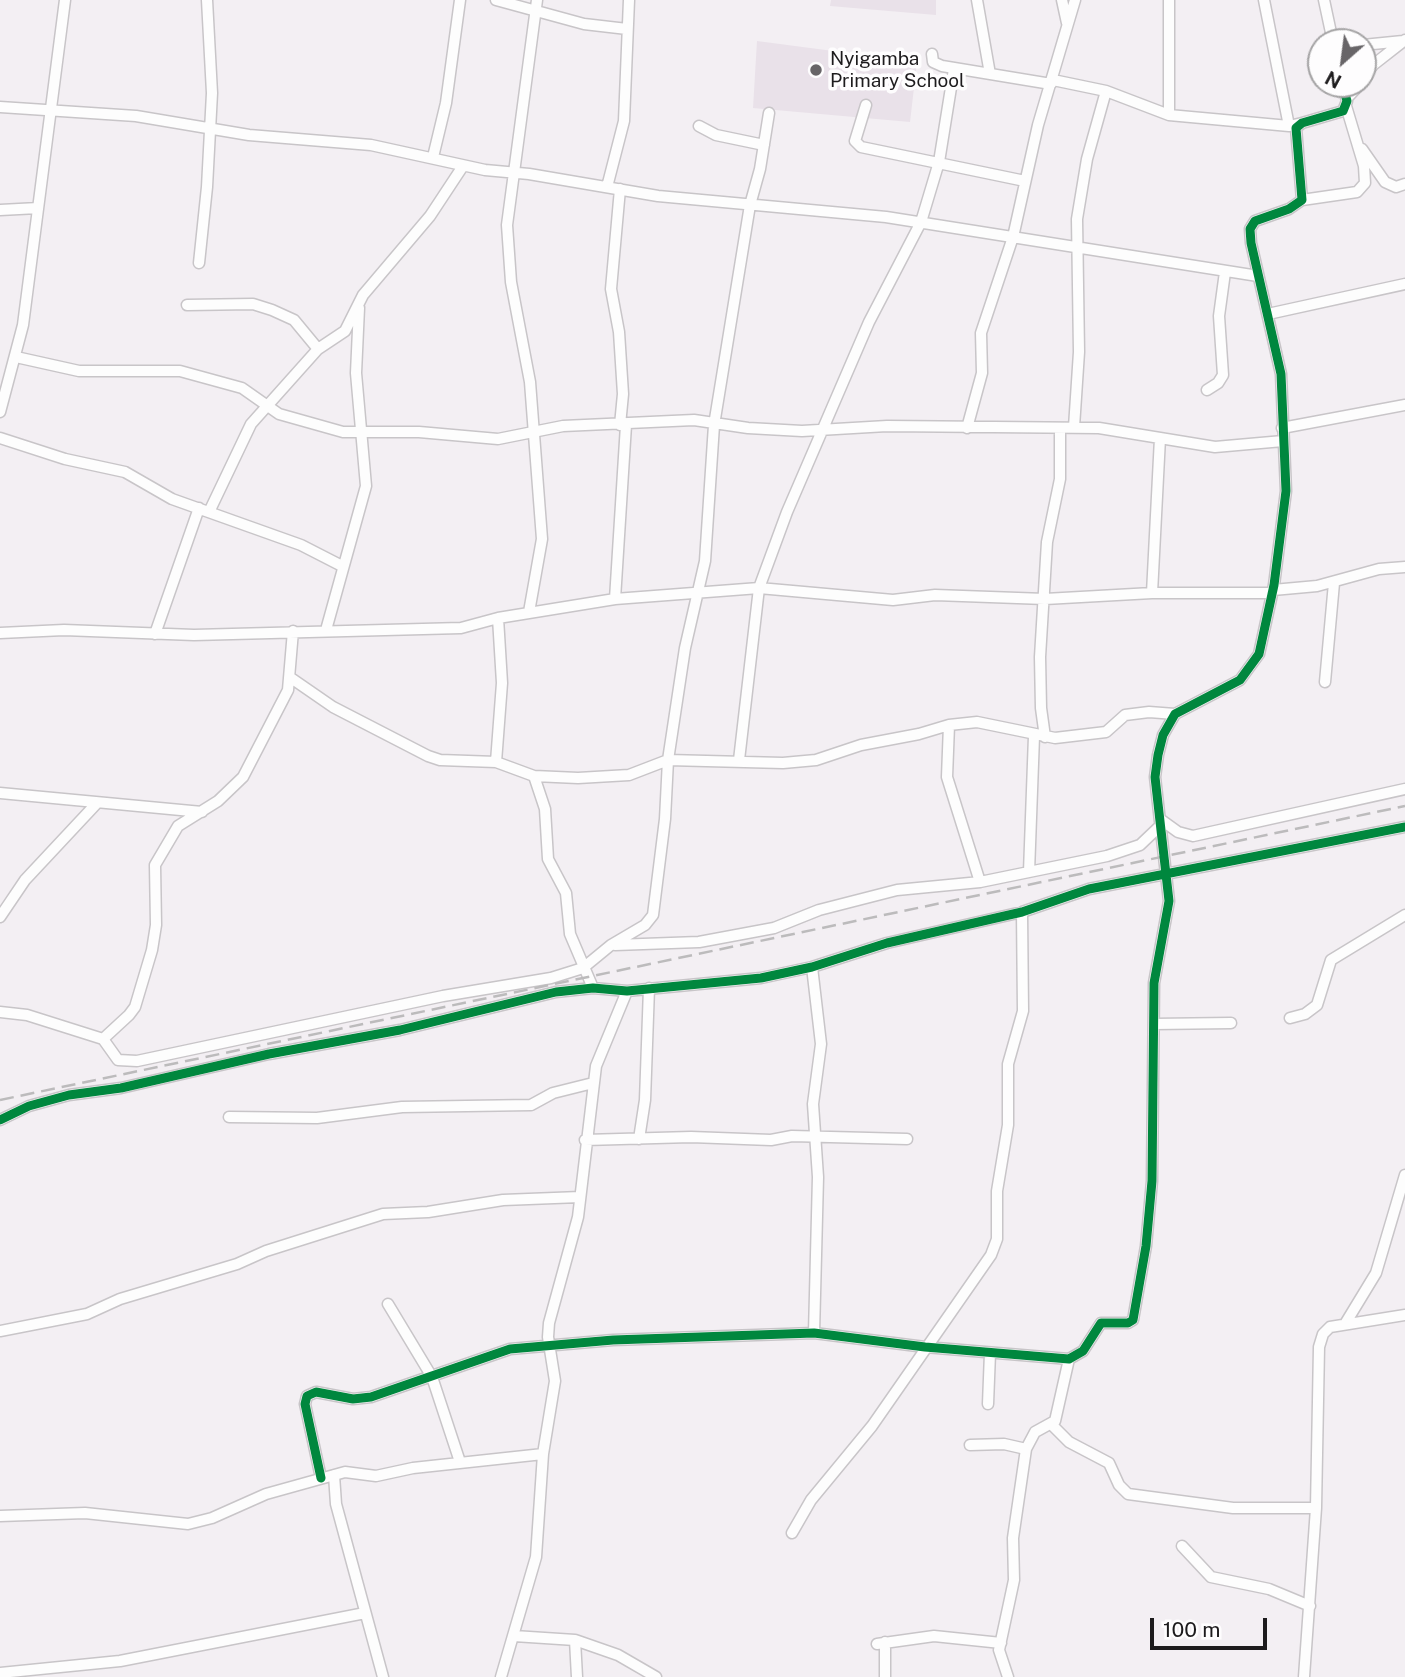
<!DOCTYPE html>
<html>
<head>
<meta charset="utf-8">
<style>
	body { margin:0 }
	#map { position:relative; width:1405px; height:1677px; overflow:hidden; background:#f3eff3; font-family:"Public Sans",sans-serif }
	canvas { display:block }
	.north { position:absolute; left:1307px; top:28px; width:70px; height:70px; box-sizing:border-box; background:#fefdfe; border:2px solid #a4a3a4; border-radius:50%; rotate:208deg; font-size:19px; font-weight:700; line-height:28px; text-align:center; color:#1d1b1d }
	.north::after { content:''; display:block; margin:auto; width:24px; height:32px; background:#686568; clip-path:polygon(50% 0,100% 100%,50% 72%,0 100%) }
	.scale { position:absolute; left:1150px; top:1618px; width:117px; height:32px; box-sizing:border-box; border:4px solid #1d1b1d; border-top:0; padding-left:9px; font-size:21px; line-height:24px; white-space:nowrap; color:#1d1b1d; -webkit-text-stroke:5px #fefdfe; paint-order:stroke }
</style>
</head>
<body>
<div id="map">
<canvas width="1405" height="1677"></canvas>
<div class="north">N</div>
<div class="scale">100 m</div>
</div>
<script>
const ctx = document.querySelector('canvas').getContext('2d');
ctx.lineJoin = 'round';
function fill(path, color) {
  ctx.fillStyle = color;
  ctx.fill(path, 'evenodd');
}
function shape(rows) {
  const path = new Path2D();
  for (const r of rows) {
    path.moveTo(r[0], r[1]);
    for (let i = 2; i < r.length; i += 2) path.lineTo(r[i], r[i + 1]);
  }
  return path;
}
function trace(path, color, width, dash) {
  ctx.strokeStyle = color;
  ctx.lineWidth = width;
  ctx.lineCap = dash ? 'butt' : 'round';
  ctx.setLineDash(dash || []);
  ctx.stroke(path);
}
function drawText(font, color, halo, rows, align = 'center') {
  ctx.font = font + ' "Public Sans",sans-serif';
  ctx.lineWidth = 7;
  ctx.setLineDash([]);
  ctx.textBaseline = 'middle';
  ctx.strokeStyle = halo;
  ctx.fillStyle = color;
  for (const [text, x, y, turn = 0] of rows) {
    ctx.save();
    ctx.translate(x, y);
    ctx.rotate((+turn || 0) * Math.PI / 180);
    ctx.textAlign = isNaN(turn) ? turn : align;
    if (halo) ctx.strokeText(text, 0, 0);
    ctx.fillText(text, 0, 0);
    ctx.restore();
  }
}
fill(shape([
	[831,0,936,0,936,15,830,6],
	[757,41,917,62,910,122,753,108]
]), '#e9e1e9');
const minor = shape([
	[496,0,584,24,627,29],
	[977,0,990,74],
	[1062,0,1067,23],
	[1264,0,1289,126],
	[1324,0,1333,42],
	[1363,45,1403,41],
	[932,54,933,62,942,66,1051,84],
	[1363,79,1373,65,1405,40],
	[1053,80,1106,91,1169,115,1289,126,1302,123],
	[1347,98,1360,84],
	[866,105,855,141,861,147,1025,181],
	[0,107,136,116,249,135,371,145,485,170,529,174,658,196,886,217,1258,276],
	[1169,115,1169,0],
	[699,126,716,135,764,145],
	[1362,149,1385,182,1396,187,1405,184],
	[433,157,446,103,460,0],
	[607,187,624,121,629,0],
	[620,189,611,289,619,332,623,394,620,425],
	[1302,200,1357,192,1365,183,1364,166,1346,106],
	[0,210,38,208],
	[199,263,207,187,212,93,207,0],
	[187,305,253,304,272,310,294,320,318,349],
	[1268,314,1405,284],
	[16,357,79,371,180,371,242,388,279,414,343,432,419,432,498,439,563,426,694,420,748,428,802,431,887,426,1099,428,1215,447,1283,441],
	[1207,390,1218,383,1223,375,1219,316,1225,272],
	[0,412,23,325,65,0],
	[1074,427,1079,352,1077,219,1087,159,1106,91],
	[967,428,982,373,981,333,1013,237,1038,125,1075,0],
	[1282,428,1405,405],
	[0,438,65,459,125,472,172,499,301,545,342,566],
	[210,510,251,424,318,349,345,331,363,295,430,216,463,166],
	[1273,590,1317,586,1379,569,1405,567],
	[1152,593,1160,438],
	[615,599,626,425],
	[529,612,542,539,530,382,511,282,507,225,537,0],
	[326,630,366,486,356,373,359,308],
	[0,633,64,630,194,635,461,628,498,618,615,599,759,588,893,600,935,595,1045,599,1152,593,1271,593],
	[155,634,199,508],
	[291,678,333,707,428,756,440,760,496,762,534,776,578,778,629,775,668,760,783,763,816,760,861,745,919,734,949,725,977,722,1055,738,1106,732,1125,715,1149,712,1175,714],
	[1325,682,1334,583],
	[949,725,947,777,980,882],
	[1045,737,1041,708,1040,657,1047,542,1060,479,1060,429],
	[739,760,759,588,787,512,869,322,921,222,939,162,954,69],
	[496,762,502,683,498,618],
	[534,776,545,809,548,859,566,893,570,934,593,988],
	[0,793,202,812],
	[1160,819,1178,832,1193,836,1405,789],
	[1029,872,1034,736],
	[0,917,25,880,97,803],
	[615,945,699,942,774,928,819,910,897,890,980,882,1107,856,1140,845,1161,825],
	[812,967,821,1044,813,1104,818,1177,814,1333],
	[0,1012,27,1015,103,1039,129,1015,135,1007,152,950,156,925,155,865,178,826,218,801,243,777,288,690,293,631],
	[1290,1018,1305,1014,1317,1005,1331,960,1405,915],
	[1154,1024,1231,1023],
	[103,1039,118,1060,137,1061,443,996,551,978,583,968,611,945,645,925,653,915,665,819,668,760,685,648,705,561,714,425,750,205,760,169,769,113],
	[229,1117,317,1118,402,1107,531,1105,553,1093,593,1083],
	[0,1120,29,1106,69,1095,121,1088,269,1054,400,1030,556,992,593,988,627,991,761,978,812,967,887,943,1022,912,1089,889,1405,827],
	[639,1139,645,1100,649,988],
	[585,1140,691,1137,771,1140,792,1136,907,1139],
	[388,1304,432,1377,460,1462],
	[1345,1324,1376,1273,1405,1175],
	[0,1331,87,1314,120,1299,237,1264,266,1251,383,1214,428,1212,503,1200,580,1197],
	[988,1404,990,1353],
	[1052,1425,1069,1442,1109,1463,1119,1485,1128,1494,1233,1508,1316,1508],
	[970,1445,1004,1444,1026,1449],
	[334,1475,336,1504,383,1677],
	[321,1478,305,1404,307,1396,316,1392,353,1399,371,1397,510,1349,613,1340,814,1333,925,1347,1069,1359,1083,1351,1101,1323,1128,1323,1133,1320,1146,1246,1152,1181,1154,983,1169,901,1155,777,1158,755,1163,735,1175,714,1240,680,1259,654,1274,585,1286,491,1281,374,1251,243,1250,229,1255,221,1289,209,1302,200,1296,128,1302,123,1343,111,1347,101,1342,84],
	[0,1516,85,1513,188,1524,212,1518,266,1494,345,1472,376,1476,413,1468,543,1454],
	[792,1533,811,1500,872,1426,991,1255,997,1239,997,1191,1008,1125,1008,1064,1023,1011,1022,912],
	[1182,1546,1211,1577,1269,1589,1310,1606],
	[514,1636,575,1640,618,1655,656,1677],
	[575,1640,577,1677],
	[877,1644,934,1636,1001,1643],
	[0,1673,120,1661,365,1613],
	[501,1677,536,1557,543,1454,555,1381,548,1337,549,1323,578,1217,596,1066,627,991],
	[885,1677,885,1642],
	[1008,1677,999,1650,1014,1580,1013,1538,1026,1449,1035,1432,1055,1421,1069,1359],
	[1304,1677,1316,1508,1319,1347,1323,1334,1330,1327,1405,1315]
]);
trace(minor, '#c8c5c8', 13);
trace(minor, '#fdfdfd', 10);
trace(shape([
	[0,1100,1405,806]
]), '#bcbbbc', 2.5, [14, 7]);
trace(shape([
	[0,1120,29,1106,69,1095,121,1088,269,1054,400,1030,556,992,593,988,627,991,761,978,812,967,887,943,1022,912,1089,889,1405,827],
	[321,1478,305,1404,307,1396,316,1392,353,1399,371,1397,510,1349,613,1340,814,1333,925,1347,1069,1359,1083,1351,1101,1323,1128,1323,1133,1320,1146,1246,1152,1181,1154,983,1169,901,1155,777,1158,755,1163,735,1175,714,1240,680,1259,654,1274,585,1286,491,1281,374,1251,243,1250,229,1255,221,1289,209,1302,200,1296,128,1302,123,1343,111,1347,101,1342,84]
]), '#00873e', 9);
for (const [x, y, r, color] of [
	[816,70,7,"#686568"]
]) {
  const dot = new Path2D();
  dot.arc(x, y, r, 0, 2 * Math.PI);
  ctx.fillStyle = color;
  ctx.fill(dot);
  trace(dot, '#fefdfe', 2.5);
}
drawText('19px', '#1d1b1d', '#fefdfe', [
	["Nyigamba",830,59],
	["Primary School",830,81]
], 'left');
</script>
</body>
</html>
